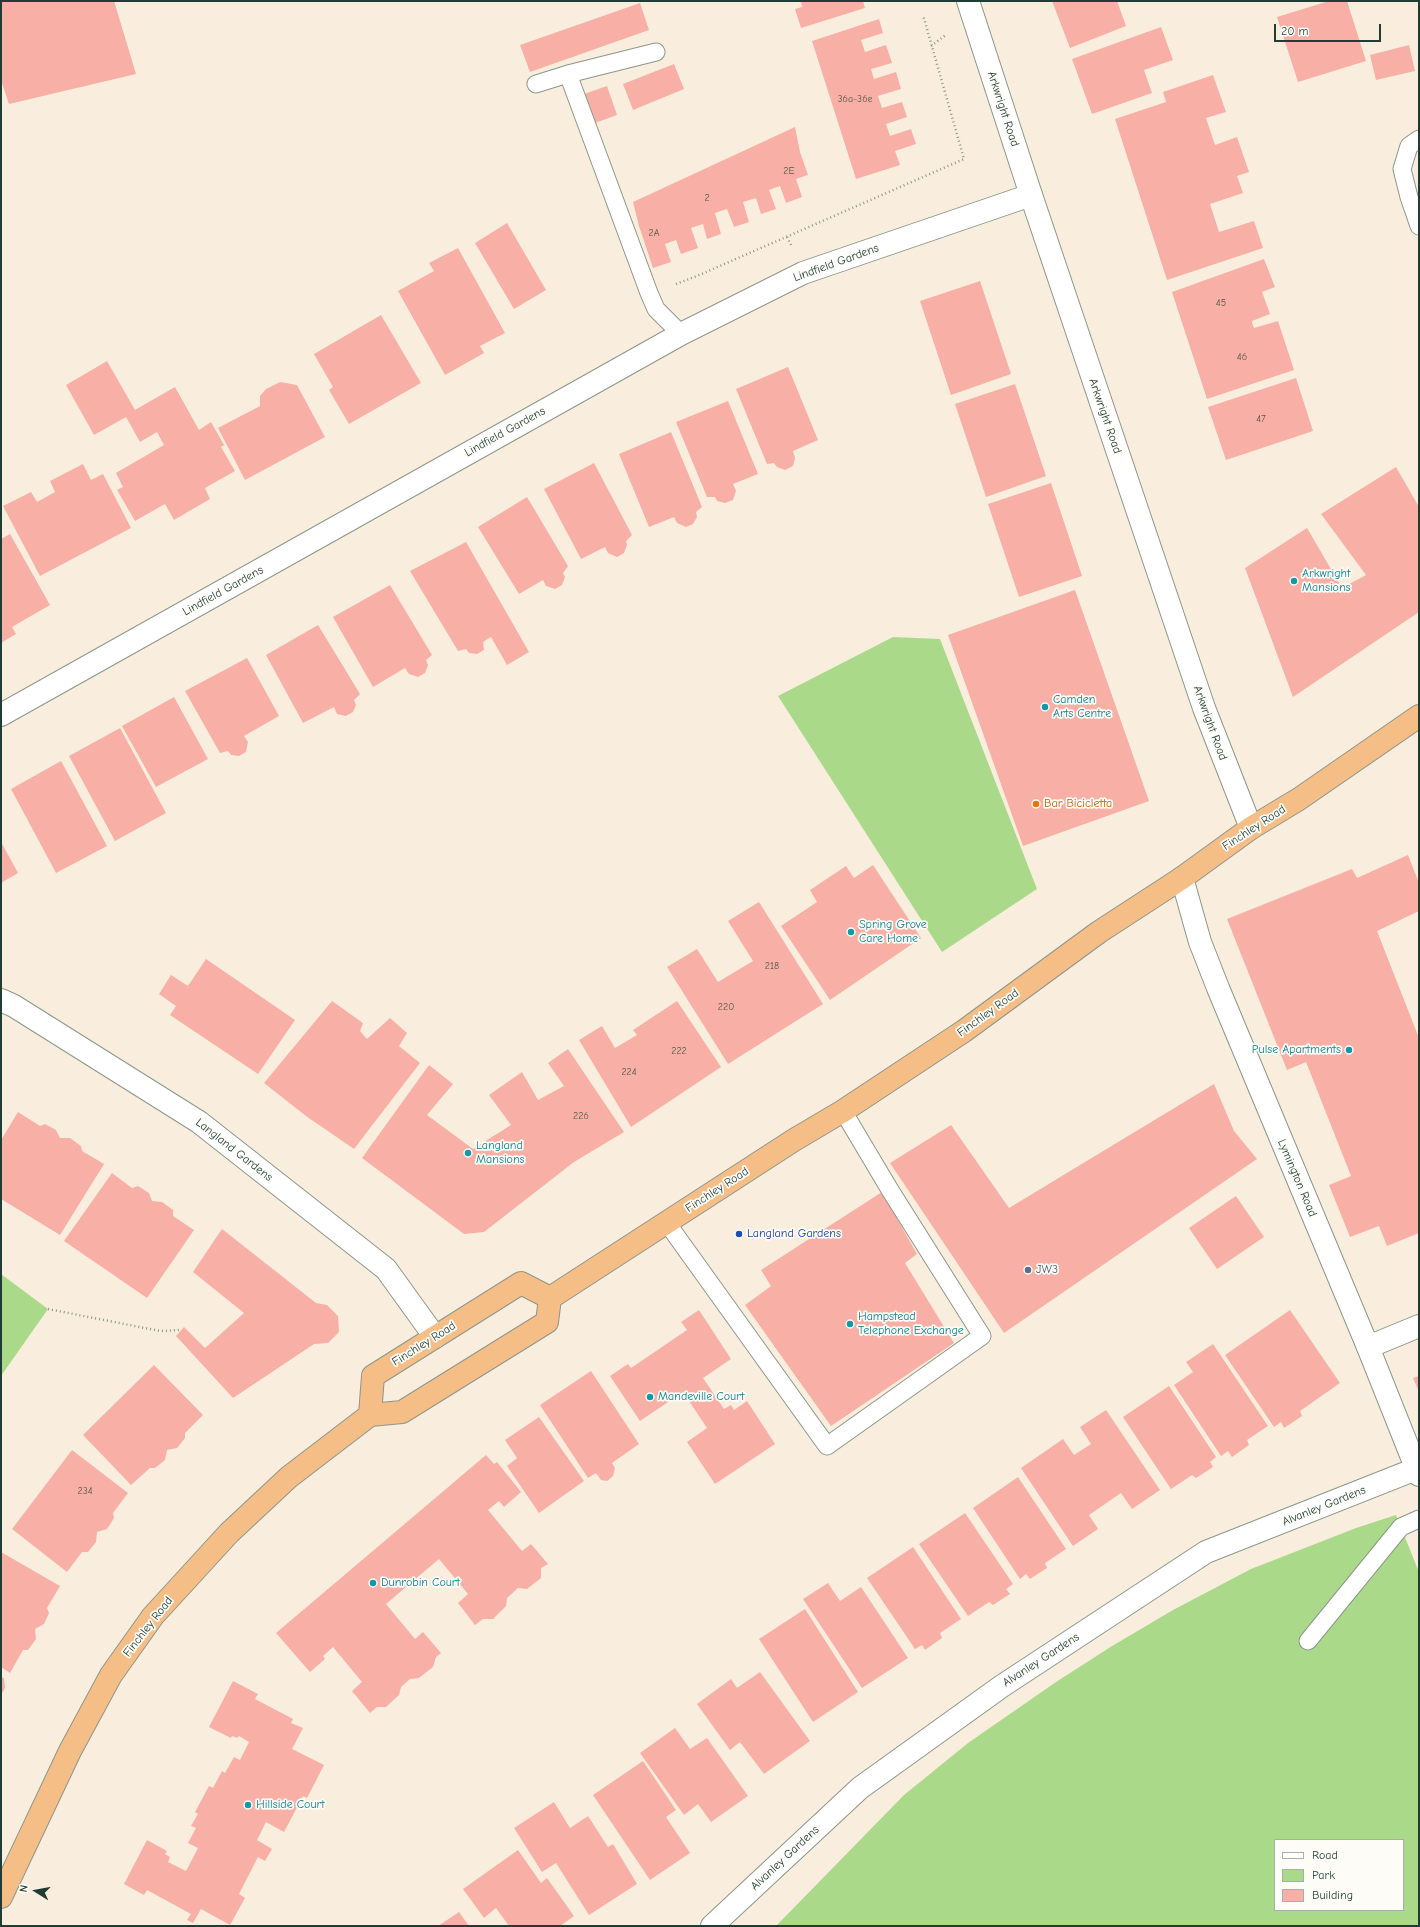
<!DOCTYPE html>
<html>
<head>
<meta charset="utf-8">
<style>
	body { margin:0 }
	#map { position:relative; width:1420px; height:1927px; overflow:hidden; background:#f9eede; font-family:"Comic Neue",sans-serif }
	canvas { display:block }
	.frame { position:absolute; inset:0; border:2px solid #1f3d34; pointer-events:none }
	.legend { position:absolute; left:1274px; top:1839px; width:130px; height:72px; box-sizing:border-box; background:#fdfcf7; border:1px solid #a4b0a9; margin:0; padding:5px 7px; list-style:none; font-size:12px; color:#1f3d34 }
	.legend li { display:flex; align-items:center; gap:8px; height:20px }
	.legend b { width:20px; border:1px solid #a4b0a9 }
	.north { position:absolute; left:16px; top:1871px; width:40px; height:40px; -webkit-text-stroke:3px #fdfcf7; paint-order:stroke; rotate:281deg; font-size:11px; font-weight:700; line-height:16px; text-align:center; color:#1f3d34 }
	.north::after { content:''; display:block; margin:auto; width:14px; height:18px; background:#1f3d34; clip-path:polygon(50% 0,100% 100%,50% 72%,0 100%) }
	.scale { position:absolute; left:1274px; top:24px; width:107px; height:18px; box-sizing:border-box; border:2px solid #1f3d34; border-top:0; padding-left:5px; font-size:12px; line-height:14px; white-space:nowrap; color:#1f3d34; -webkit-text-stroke:3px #fdfcf7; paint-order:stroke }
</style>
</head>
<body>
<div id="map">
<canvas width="1420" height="1927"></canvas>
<div class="frame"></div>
<ul class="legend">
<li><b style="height:5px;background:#fff"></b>Road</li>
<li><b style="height:11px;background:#aada89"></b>Park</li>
<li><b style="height:11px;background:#f8afa5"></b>Building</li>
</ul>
<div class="north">N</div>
<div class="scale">20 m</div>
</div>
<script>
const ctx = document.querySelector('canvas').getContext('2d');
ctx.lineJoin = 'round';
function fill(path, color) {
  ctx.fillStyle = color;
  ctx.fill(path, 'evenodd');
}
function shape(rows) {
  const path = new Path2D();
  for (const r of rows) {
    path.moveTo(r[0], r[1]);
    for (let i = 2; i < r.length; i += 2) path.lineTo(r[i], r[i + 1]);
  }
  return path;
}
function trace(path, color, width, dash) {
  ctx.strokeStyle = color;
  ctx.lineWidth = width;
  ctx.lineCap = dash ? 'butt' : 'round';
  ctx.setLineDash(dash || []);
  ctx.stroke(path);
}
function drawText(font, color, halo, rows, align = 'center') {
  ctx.font = font + ' "Comic Neue",sans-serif';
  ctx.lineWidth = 3.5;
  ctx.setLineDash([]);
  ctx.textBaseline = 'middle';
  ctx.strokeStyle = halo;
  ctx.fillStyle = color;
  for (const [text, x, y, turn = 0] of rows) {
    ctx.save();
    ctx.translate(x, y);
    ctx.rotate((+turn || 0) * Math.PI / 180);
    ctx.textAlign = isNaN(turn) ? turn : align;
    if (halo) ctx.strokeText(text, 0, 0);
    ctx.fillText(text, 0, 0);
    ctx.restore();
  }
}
fill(shape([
	[893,637,940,639,1037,889,942,952,778,696],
	[1,1274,48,1309,1,1376],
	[1396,1515,1419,1572,1419,1926,776,1926,904,1795,968,1743,1056,1682,1112,1646,1173,1610,1251,1569,1356,1528],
	[1275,1840,1403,1840,1403,1910,1275,1910]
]), '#aada89');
fill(shape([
	[1,1,114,1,136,74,9,104,1,80],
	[801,1,863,1,865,8,801,28,795,9,802,7],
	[1052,1,1117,1,1126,26,1070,48],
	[1329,1,1347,1,1366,61,1298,82,1277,17],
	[640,3,649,30,530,72,520,45],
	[879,19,883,33,861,40,865,52,886,45,892,63,871,69,874,79,896,72,901,89,878,96,882,108,902,102,907,117,886,124,890,136,911,129,916,144,895,151,900,165,856,179,812,41],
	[1161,27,1173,60,1144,70,1152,93,1092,114,1072,59],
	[1409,45,1415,71,1376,80,1370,55],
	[674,64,684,89,633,110,623,84],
	[1213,75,1226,112,1206,118,1215,145,1237,137,1249,172,1237,176,1243,193,1210,204,1219,232,1254,221,1263,248,1167,280,1115,119,1166,102,1163,92],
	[607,86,617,115,595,123,584,94],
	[795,127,800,152,808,175,796,179,802,197,786,203,780,186,769,190,776,209,761,214,756,198,743,202,749,222,734,227,727,209,715,213,721,234,707,239,703,224,691,228,698,248,681,254,676,240,665,244,671,262,653,268,639,226,633,202],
	[507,223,546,290,514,309,475,243],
	[458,248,505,333,480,346,484,353,445,375,398,291,434,271,429,263],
	[1264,259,1275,287,1262,292,1270,314,1252,321,1252,323,1254,328,1278,321,1294,370,1207,399,1172,292],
	[980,281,1011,374,951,395,920,301],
	[381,315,421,383,349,424,329,390,333,387,314,354],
	[107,361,135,410,175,387,199,430,211,422,224,445,221,447,235,471,205,488,210,499,174,520,165,504,135,521,117,490,123,487,116,473,164,445,157,432,140,442,126,417,94,435,66,385],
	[788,367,818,440,793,451,795,458,793,466,785,470,777,467,774,463,767,464,736,389],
	[1296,378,1313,431,1226,460,1208,407],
	[280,382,297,385,325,437,245,480,218,428,260,406,260,396,266,389],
	[1015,384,1046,476,986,497,955,404],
	[728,401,758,474,733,484,736,491,733,500,725,503,717,501,715,497,707,497,676,422],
	[671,432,702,507,696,512,697,517,693,524,686,527,677,523,674,517,649,527,619,454],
	[594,463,632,535,626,541,627,545,624,553,617,557,608,553,605,547,581,559,544,489],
	[83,464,91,480,103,474,131,528,40,576,3,506,31,492,37,502,55,492,50,481],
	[1396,467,1419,507,1419,612,1293,697,1245,568,1307,528,1342,588,1366,575,1321,514],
	[1051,483,1082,576,1019,597,988,504],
	[527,497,568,566,563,573,565,577,562,585,555,589,546,586,543,580,519,594,478,527],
	[10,534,50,605,12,627,16,634,1,643,1,539],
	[466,542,529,652,507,665,491,637,483,642,484,650,477,654,469,653,466,649,458,651,410,571],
	[390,585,432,655,426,660,428,665,425,673,418,677,409,674,405,668,373,687,333,617],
	[1075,590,1149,801,1023,846,948,635],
	[318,625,360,694,354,700,356,705,353,712,346,716,337,714,334,707,303,723,266,655],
	[247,658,279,716,244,736,248,742,246,752,239,756,231,755,228,751,220,753,185,691],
	[174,697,208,759,156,787,122,726],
	[120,728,166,813,115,841,69,756],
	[61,761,107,846,56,873,11,789],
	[1,842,18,873,1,883],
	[1408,855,1419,883,1419,911,1377,931,1419,1038,1419,1233,1387,1246,1379,1226,1350,1237,1329,1185,1351,1176,1306,1062,1287,1070,1227,919,1352,869,1357,878],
	[873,865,921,938,830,1000,781,926,817,902,810,890,846,866,854,878],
	[759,902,823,1004,728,1064,667,967,697,949,718,982,753,961,728,921],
	[206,959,295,1020,258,1074,170,1015,176,1006,159,994,171,975,188,986],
	[332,1001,363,1023,360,1031,367,1039,390,1018,407,1033,399,1046,420,1063,354,1149,306,1116,264,1083],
	[677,1001,721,1067,631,1127,579,1040,602,1026,615,1048,637,1035,633,1030],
	[568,1049,624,1132,574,1162,484,1232,464,1234,362,1158,429,1065,453,1084,427,1115,473,1149,511,1125,489,1095,522,1072,538,1100,564,1086,548,1063],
	[1214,1084,1234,1131,1257,1159,1004,1333,890,1163,951,1125,1009,1208],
	[18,1112,40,1126,45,1124,56,1130,60,1138,70,1138,81,1146,82,1151,104,1164,60,1235,1,1199,1,1140],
	[112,1173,132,1188,138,1186,149,1193,152,1201,162,1202,173,1210,173,1216,194,1230,147,1298,64,1241],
	[882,1192,917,1254,905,1263,954,1343,831,1426,745,1305,771,1286,761,1270],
	[1236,1196,1264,1237,1217,1269,1189,1228],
	[222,1229,316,1303,327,1305,338,1316,339,1332,328,1343,314,1344,233,1398,176,1336,184,1327,205,1348,244,1313,193,1272],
	[699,1310,731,1359,703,1378,724,1409,731,1405,734,1410,747,1401,775,1444,715,1484,687,1442,707,1428,683,1392,640,1421,610,1376,628,1364,631,1368,687,1330,681,1322],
	[1290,1310,1340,1383,1300,1411,1302,1416,1284,1428,1281,1422,1274,1427,1225,1355],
	[1213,1344,1268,1426,1247,1440,1249,1445,1232,1457,1228,1451,1221,1456,1174,1385,1193,1372,1186,1362],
	[154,1365,203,1415,185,1433,185,1438,177,1448,167,1450,165,1460,155,1468,150,1468,131,1485,83,1435],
	[591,1371,639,1444,612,1463,615,1468,613,1476,607,1481,601,1480,596,1473,588,1478,540,1405],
	[1419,1376,1419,1392,1413,1378],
	[1169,1386,1216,1457,1210,1462,1213,1467,1196,1478,1192,1475,1171,1489,1123,1417],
	[1106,1410,1160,1490,1132,1509,1121,1493,1089,1515,1098,1529,1073,1546,1021,1468,1063,1439,1074,1455,1091,1444,1080,1427],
	[539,1417,584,1481,539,1513,507,1466,517,1458,505,1440],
	[72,1450,128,1493,113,1513,114,1518,107,1529,97,1532,96,1542,88,1552,82,1552,67,1572,12,1529],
	[486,1455,494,1464,497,1462,521,1492,504,1507,499,1501,488,1510,522,1551,531,1544,548,1564,541,1568,541,1578,527,1589,518,1588,507,1598,506,1606,493,1619,483,1619,475,1625,458,1603,468,1594,439,1559,386,1604,415,1639,423,1632,441,1653,436,1657,433,1667,419,1678,410,1679,401,1687,399,1695,386,1707,377,1707,370,1713,352,1691,362,1682,333,1647,323,1656,325,1659,310,1672,276,1633],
	[1018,1477,1066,1549,1045,1563,1047,1568,1030,1579,1026,1574,1020,1579,973,1508],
	[965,1513,1013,1584,1006,1589,1010,1594,993,1605,989,1602,968,1616,919,1544],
	[913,1547,961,1619,940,1633,942,1638,925,1650,922,1645,915,1649,867,1578],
	[1,1552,60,1586,47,1608,49,1613,44,1624,35,1629,36,1639,28,1650,23,1650,10,1673,1,1667],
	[828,1583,840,1601,861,1587,908,1658,862,1688,803,1599],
	[805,1609,858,1692,813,1722,759,1639],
	[760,1672,810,1741,764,1774,740,1742,730,1750,697,1704,731,1679,737,1688],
	[1,1677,4,1678,5,1688,1,1695],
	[233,1681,258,1694,255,1699,293,1719,291,1723,303,1728,292,1749,324,1765,307,1798,303,1796,284,1832,266,1822,257,1840,272,1849,265,1861,258,1857,239,1894,245,1898,230,1925,201,1909,193,1923,187,1920,191,1914,147,1890,144,1895,124,1884,147,1840,167,1851,165,1854,170,1857,168,1862,186,1871,198,1848,188,1843,196,1828,191,1826,198,1814,195,1812,209,1786,213,1788,222,1771,225,1773,234,1757,240,1760,249,1742,239,1736,237,1738,232,1736,231,1738,209,1727],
	[675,1728,690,1749,707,1738,748,1796,711,1822,698,1804,684,1815,640,1753],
	[643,1761,676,1810,666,1817,690,1853,650,1880,593,1795],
	[554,1802,570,1828,588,1816,608,1847,613,1844,637,1884,589,1915,556,1863,542,1872,514,1828],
	[518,1850,541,1883,547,1878,574,1916,560,1926,509,1926,496,1908,484,1918,463,1889],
	[459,1912,469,1926,438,1926]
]), '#f8afa5');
const service = shape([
	[568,74,649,293,656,309,681,334],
	[536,84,568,74,656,52],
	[1419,139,1409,146,1402,169,1409,197,1419,226],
	[667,1223,827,1446,982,1336,890,1190,843,1111],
	[1308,1641,1401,1527,1419,1519]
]);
const minor = shape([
	[1,715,681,334,803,273,1031,195],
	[1,1000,14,1006,199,1122,386,1269,435,1337],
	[1368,1347,1419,1326],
	[712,1926,860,1788,1002,1686,1206,1552,1416,1469]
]);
const tertiary = shape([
	[968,1,1031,195,1204,708,1251,828],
	[1182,878,1200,942,1218,988,1368,1347,1419,1475]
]);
const trunk = shape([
	[550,1298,794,1140,843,1111,964,1031,1099,932,1182,878,1251,828,1299,799,1419,716],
	[370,1415,373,1376,521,1283,550,1298],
	[1,1897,70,1751,111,1675,153,1616,229,1533,289,1477,370,1415,402,1412,547,1322,550,1298]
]);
trace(service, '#8c9689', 19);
trace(minor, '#8c9689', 24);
trace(tertiary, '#8c9689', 24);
trace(trunk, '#8c9689', 24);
trace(shape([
	[931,46,947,34],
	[787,237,791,245],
	[676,284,697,276,964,159,923,15],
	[48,1309,160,1331,180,1330]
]), '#8c9689', 2.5, [1, 3]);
trace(service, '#fff', 17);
trace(minor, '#fff', 22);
trace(tertiary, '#fff', 22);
trace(trunk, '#f6be87', 22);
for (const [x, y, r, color] of [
	[1294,581,4,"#0f9aa8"],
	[1045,707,4,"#0f9aa8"],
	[1036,804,4,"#e8710a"],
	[851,932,4,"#0f9aa8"],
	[1349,1050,4,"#0f9aa8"],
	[468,1153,4,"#0f9aa8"],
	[739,1234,4,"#1a4fb4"],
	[1028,1270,4,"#5c6f8a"],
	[850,1324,4,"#0f9aa8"],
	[650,1397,4,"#0f9aa8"],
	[373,1583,4,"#0f9aa8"],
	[248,1805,4,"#0f9aa8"]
]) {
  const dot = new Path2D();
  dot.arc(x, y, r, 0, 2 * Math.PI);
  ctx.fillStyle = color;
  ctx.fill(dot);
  trace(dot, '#fdfcf7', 1.5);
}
drawText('10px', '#555a50', null, [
	["36a-36e",855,99],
	["2E",789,171],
	["2",707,198],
	["2A",654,233],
	["45",1221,303],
	["46",1242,357],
	["47",1261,419],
	["218",772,966],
	["220",726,1007],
	["222",679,1051],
	["224",629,1072],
	["226",581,1116],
	["234",85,1491]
]);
drawText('12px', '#1f3d34', '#fdfcf7', [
	["Arkwright Road",1003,109,72],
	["Lindfield Gardens",836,263,-20],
	["Arkwright Road",1105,416,71],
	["Lindfield Gardens",505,432,-29],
	["Lindfield Gardens",223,591,-29],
	["Arkwright Road",1210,723,70],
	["Finchley Road",1254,828,-33],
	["Finchley Road",988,1013,-36],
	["Langland Gardens",234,1150,38],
	["Lymington Road",1297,1178,67],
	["Finchley Road",717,1190,-33],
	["Finchley Road",424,1344,-32],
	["Alvanley Gardens",1324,1506,-22],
	["Finchley Road",148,1627,-52],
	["Alvanley Gardens",1041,1660,-33],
	["Alvanley Gardens",785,1858,-43]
]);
drawText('12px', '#0d838f', '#fdfcf7', [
	["Arkwright",1302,574],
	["Mansions",1302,588],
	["Camden",1053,700],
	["Arts Centre",1053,714],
	["Spring Grove",859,925],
	["Care Home",859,939],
	["Pulse Apartments",1341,1050,"right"],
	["Langland",476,1146],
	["Mansions",476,1160],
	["Hampstead",858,1317],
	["Telephone Exchange",858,1331],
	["Mandeville Court",658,1397],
	["Dunrobin Court",381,1583],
	["Hillside Court",256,1805]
], 'left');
drawText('12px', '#c56008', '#fdfcf7', [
	["Bar Bicicletta",1044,804]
], 'left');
drawText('12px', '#164399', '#fdfcf7', [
	["Langland Gardens",747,1234]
], 'left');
drawText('12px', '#4e5e75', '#fdfcf7', [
	["JW3",1036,1270]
], 'left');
</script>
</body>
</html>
